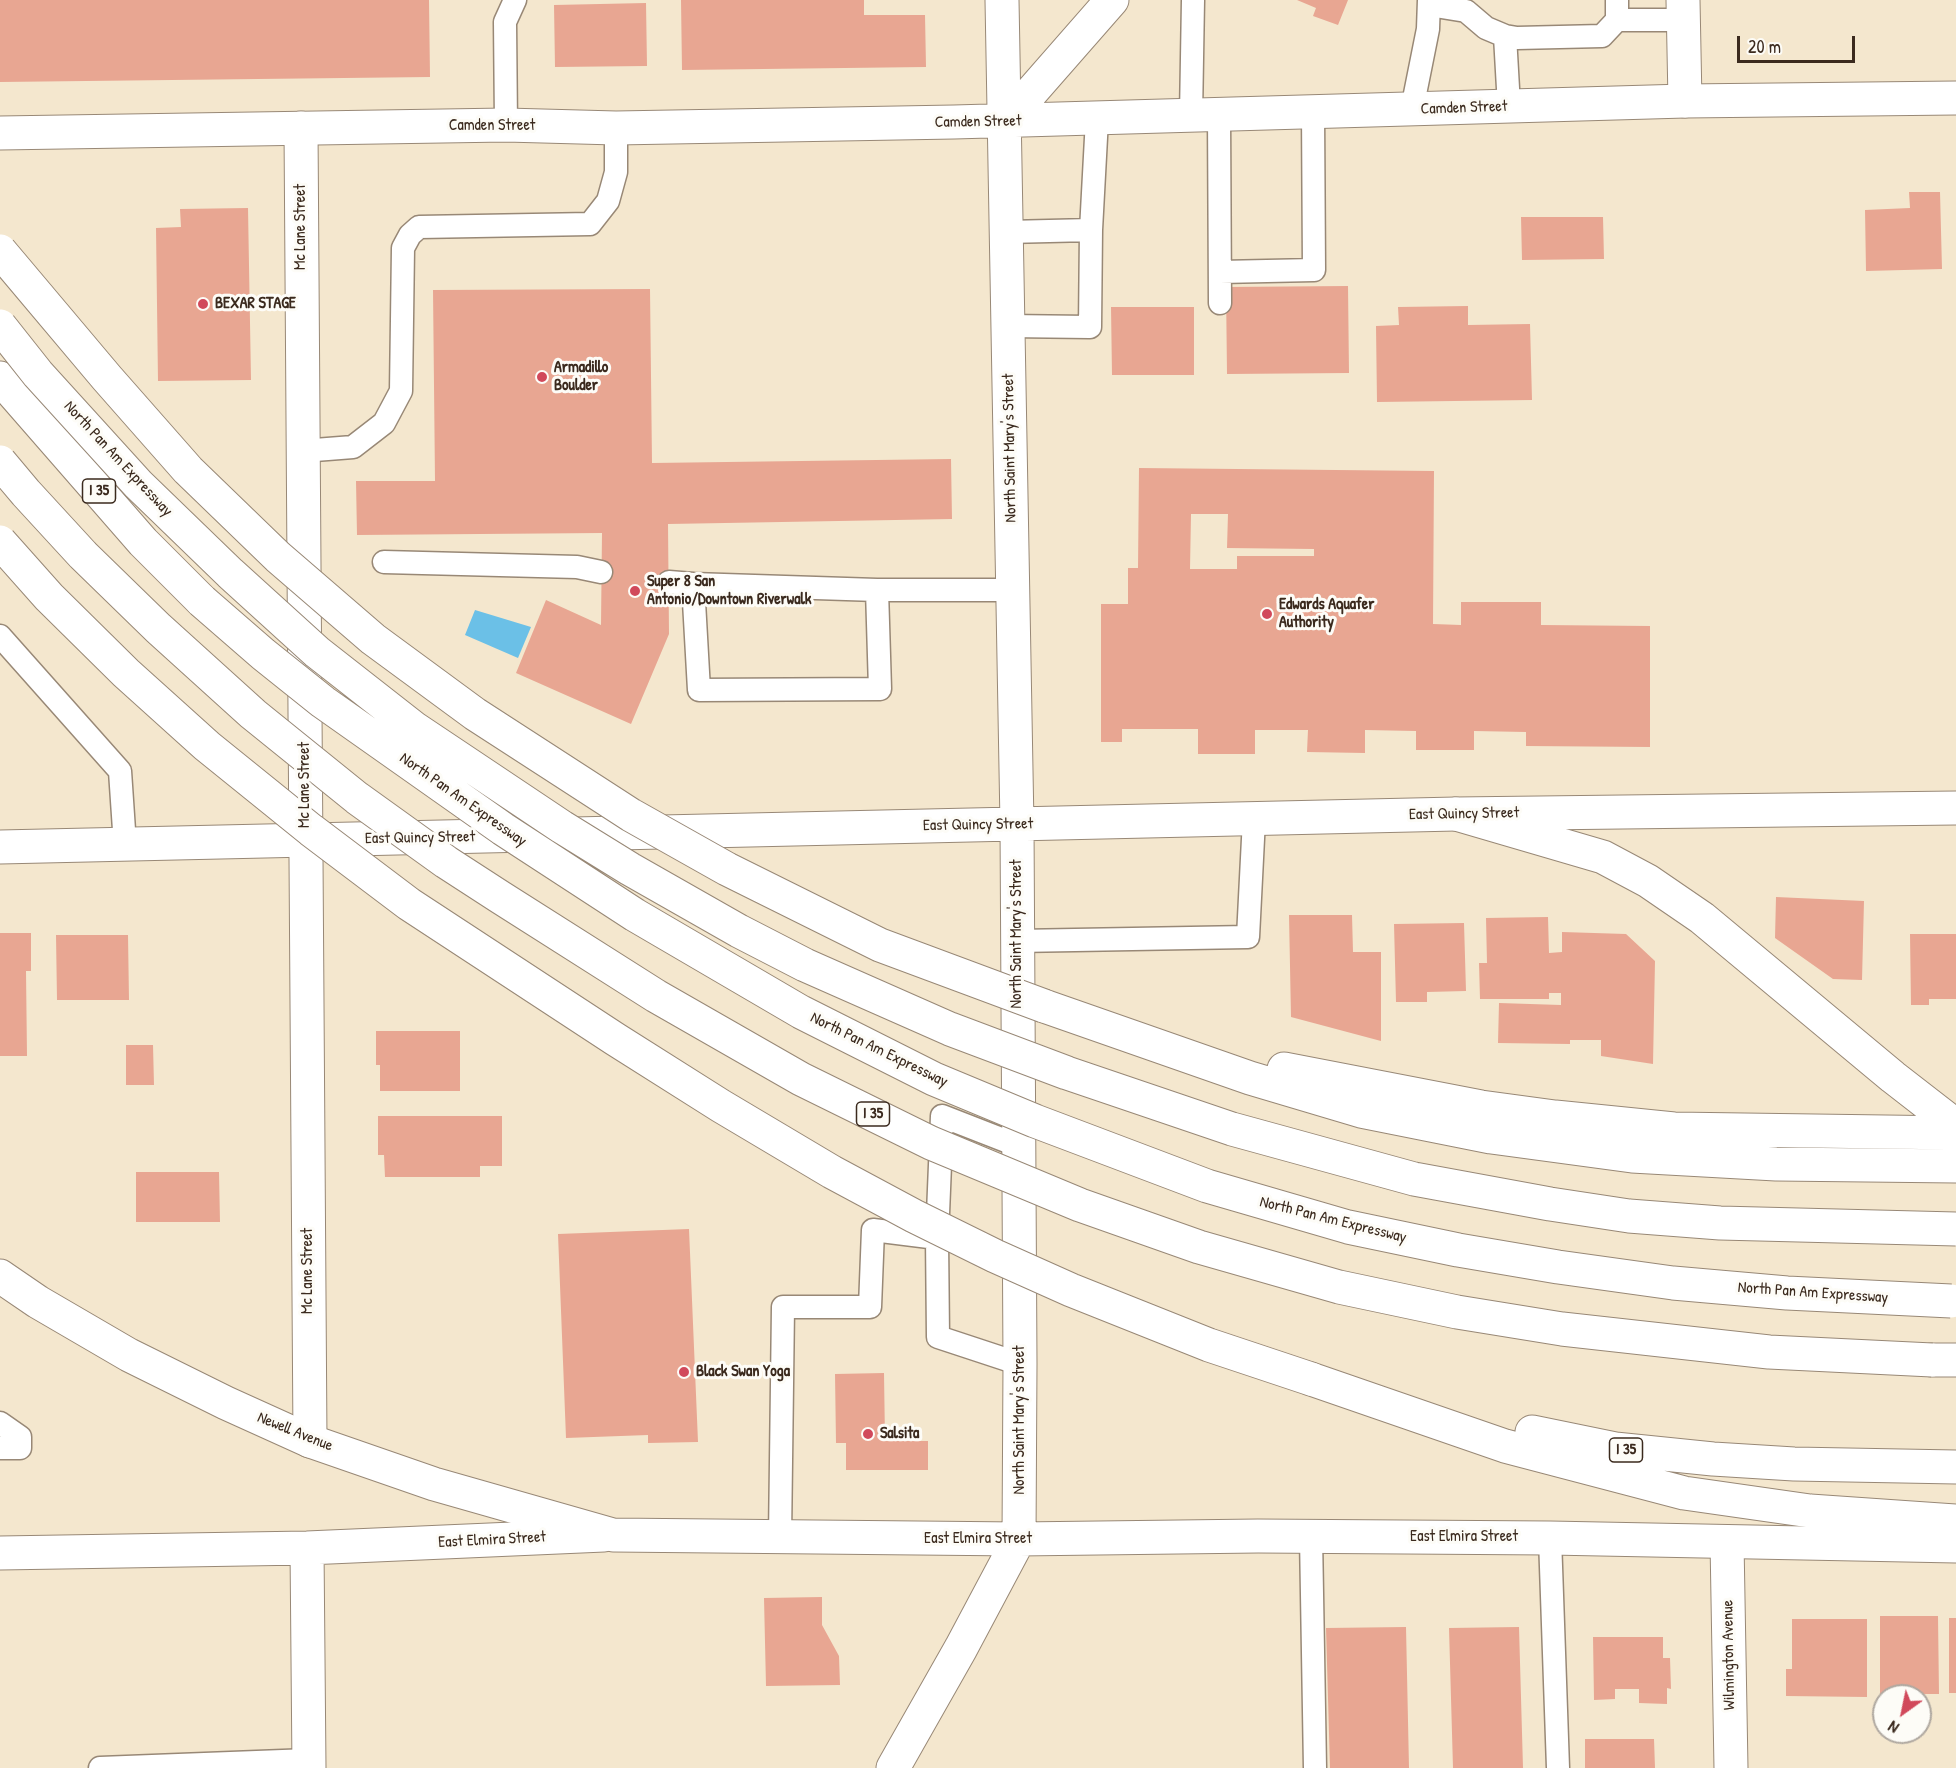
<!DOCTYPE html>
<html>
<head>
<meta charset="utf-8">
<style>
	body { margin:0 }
	#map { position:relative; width:1956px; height:1768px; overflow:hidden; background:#f4e7ce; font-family:"Patrick Hand",sans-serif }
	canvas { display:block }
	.north { position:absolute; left:1872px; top:1684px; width:60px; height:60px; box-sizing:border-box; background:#fdfcf7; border:2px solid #afa8a0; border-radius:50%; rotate:213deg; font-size:16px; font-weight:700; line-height:24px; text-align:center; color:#3b2a1e }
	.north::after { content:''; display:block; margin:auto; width:21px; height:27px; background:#d1495b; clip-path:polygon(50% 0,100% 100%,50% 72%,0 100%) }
	.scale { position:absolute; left:1737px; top:36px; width:118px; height:27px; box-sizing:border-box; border:3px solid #3b2a1e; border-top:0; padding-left:8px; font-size:18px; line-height:21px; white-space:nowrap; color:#3b2a1e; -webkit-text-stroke:4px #fdfcf7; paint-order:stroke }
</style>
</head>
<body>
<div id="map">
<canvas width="1956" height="1768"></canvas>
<div class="north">N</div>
<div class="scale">20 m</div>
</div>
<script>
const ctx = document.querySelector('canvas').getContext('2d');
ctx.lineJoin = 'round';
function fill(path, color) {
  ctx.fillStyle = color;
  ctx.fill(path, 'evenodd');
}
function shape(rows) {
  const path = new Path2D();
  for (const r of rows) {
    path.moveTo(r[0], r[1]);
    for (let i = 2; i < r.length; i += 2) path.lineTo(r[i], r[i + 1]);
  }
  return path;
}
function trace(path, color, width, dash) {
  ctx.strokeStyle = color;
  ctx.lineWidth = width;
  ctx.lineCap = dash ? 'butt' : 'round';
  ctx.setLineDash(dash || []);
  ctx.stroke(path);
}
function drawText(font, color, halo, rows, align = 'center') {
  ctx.font = font + ' "Patrick Hand",sans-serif';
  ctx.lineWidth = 6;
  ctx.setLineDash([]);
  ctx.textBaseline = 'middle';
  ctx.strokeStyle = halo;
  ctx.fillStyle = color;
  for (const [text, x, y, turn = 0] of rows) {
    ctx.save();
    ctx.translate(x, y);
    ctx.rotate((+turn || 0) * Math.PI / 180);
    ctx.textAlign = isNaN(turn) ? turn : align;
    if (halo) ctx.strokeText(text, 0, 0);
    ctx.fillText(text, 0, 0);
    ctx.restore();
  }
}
fill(shape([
	[475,610,531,627,518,658,465,635]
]), '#6bc0e7');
fill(shape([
	[0,0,429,0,430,77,0,82],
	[681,0,864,0,864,15,925,15,926,67,682,70],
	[1297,0,1348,0,1338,25,1313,16,1316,8],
	[646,3,647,66,555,67,554,5],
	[1909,192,1940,192,1942,269,1866,271,1865,210,1910,208],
	[248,208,251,380,158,381,156,228,181,227,180,209],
	[1521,217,1603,217,1604,259,1522,260],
	[1348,286,1349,373,1227,374,1226,287],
	[650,289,652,463,951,459,952,519,668,524,669,634,631,724,516,673,546,600,601,625,602,533,357,535,356,481,435,481,433,290],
	[1468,306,1468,325,1530,324,1532,400,1377,402,1376,326,1399,325,1398,307],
	[1111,307,1194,307,1194,375,1112,375],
	[1139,468,1434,471,1433,624,1461,625,1461,602,1541,602,1541,625,1650,626,1650,747,1526,746,1526,732,1474,731,1474,750,1416,750,1416,731,1365,730,1365,753,1307,752,1308,730,1255,730,1255,754,1198,754,1198,729,1122,729,1122,742,1101,742,1101,604,1128,604,1128,568,1138,568],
	[1191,514,1228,514,1227,548,1314,549,1314,556,1237,556,1237,569,1190,569],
	[1776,897,1864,901,1862,980,1833,979,1775,938],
	[1289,915,1352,915,1353,952,1381,952,1381,1041,1291,1017],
	[1548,917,1549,953,1562,952,1562,932,1626,934,1655,961,1653,1064,1601,1056,1601,1040,1570,1040,1570,1044,1498,1043,1499,1003,1561,1005,1561,993,1549,993,1549,999,1480,999,1479,963,1487,963,1486,918],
	[1464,923,1466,991,1427,992,1427,1002,1396,1002,1394,924],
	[0,933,31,933,31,971,26,971,27,1056,0,1056],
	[1910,934,1956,934,1956,999,1929,999,1929,1005,1911,1005],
	[56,935,128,935,129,1000,57,1000],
	[376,1031,460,1031,460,1091,380,1091,380,1065,376,1065],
	[126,1045,153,1045,154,1085,126,1085],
	[378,1116,502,1116,502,1166,480,1166,480,1177,385,1177,384,1155,378,1155],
	[136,1172,219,1172,220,1222,136,1222],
	[689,1229,698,1442,648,1443,648,1435,566,1438,558,1234],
	[884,1373,885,1441,928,1441,928,1470,846,1470,846,1443,836,1443,835,1374],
	[822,1597,822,1625,839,1656,840,1685,766,1686,764,1598],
	[1880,1616,1938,1616,1939,1694,1880,1694],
	[1949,1618,1956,1618,1956,1693,1949,1693],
	[1792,1619,1867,1619,1867,1697,1786,1696,1786,1669,1792,1669],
	[1406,1627,1409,1768,1330,1768,1326,1628],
	[1519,1627,1523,1768,1453,1768,1449,1628],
	[1593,1637,1663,1637,1663,1658,1670,1658,1671,1689,1667,1688,1667,1704,1639,1703,1639,1689,1615,1689,1615,1699,1594,1700],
	[1585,1739,1654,1739,1655,1768,1585,1768]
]), '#e8a692');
const lane = shape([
	[1429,5,1466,11,1486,28,1505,36,1517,38,1602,36,1617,20,1617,0],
	[1617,20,1683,20],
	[1505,36,1509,106],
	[1412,109,1428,29,1429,0],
	[1219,115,1220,303],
	[1191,116,1193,0],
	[506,125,505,22,515,0],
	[1007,232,1091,230],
	[1220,272,1314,270,1313,112],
	[1008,326,1090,327,1091,230,1097,119],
	[302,451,353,447,384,423,401,391,403,248,410,235,419,227,590,224,608,201,616,172,616,128],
	[384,562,577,567,601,572],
	[669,582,693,584],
	[877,590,880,689,699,690,693,584,877,590,1013,590],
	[0,636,120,771,125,845],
	[1017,941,1248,937,1254,819],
	[937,1238,942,1116,1019,1146],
	[0,1423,20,1437,20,1448,0,1448],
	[1311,1536,1315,1768],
	[780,1538,783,1307,870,1307,873,1230,937,1238,938,1337,1020,1364],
	[1550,1538,1558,1768],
	[100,1768,309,1760]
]);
const street = shape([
	[1683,0,1685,101],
	[301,128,310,1441],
	[1727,1542,1731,1768],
	[307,1548,309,1768],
	[0,1553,307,1548,604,1535]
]);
const secondary = shape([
	[1006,121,1112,0],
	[0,133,506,125,616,128,954,122,1685,101,1956,98],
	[0,847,1456,814,1956,808],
	[0,1276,38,1302,129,1355,226,1403,310,1441,434,1484,613,1535,1019,1539,1258,1536,1550,1538,1956,1546],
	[893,1768,961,1648,1019,1539,1020,1364,1017,824,1002,0]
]);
const highway = shape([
	[0,378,143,542,202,601],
	[1456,814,1603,857,1648,881,1702,918,1893,1077,1956,1126],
	[1044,1006,1250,1078,1361,1111,1491,1137,1632,1156,1776,1164,1956,1166],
	[1284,1069,1481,1107,1555,1117,1674,1129,1956,1133],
	[1932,1360,1956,1360],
	[1311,1379,1505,1446,1684,1493,1810,1511,1956,1521],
	[1532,1432,1615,1449,1713,1459,1794,1464,1956,1467]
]);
trace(lane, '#988876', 25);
trace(street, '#988876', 35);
trace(secondary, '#988876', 35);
trace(highway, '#988876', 35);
trace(lane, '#fff', 22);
trace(street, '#fff', 33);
trace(secondary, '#fff', 33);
trace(highway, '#fff', 33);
const highwayBridge = shape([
	[0,251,107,378,188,470,278,557,373,639,475,714,631,815,727,869,880,945,1044,1006],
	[0,326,38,374,138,484,230,573,317,652,414,728,562,827,630,869,739,931,805,965,950,1029,1067,1073,1232,1129,1414,1179,1550,1204,1629,1216,1720,1223,1956,1229],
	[0,462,26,493,83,555,158,628,253,714,357,798,446,862,500,897,656,996,801,1079,931,1143,1080,1205,1199,1247,1339,1287,1457,1312,1562,1329,1769,1352,1932,1360],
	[0,542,49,597,126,673,207,746,311,830,409,904,615,1039,721,1106,832,1172,914,1216,995,1256,1071,1290,1209,1345,1311,1379],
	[202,601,263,654,323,702,503,829,635,915,801,1012,934,1079,1035,1121,1207,1186,1348,1227,1458,1250,1558,1267,1673,1283,1787,1293,1951,1301]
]);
trace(highwayBridge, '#988876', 35, []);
trace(highwayBridge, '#fff', 33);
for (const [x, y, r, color] of [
	[203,304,6,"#d1495b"],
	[542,377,6,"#d1495b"],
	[635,591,6,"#d1495b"],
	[1267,614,6,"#d1495b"],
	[684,1372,6,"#d1495b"],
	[868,1434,6,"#d1495b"]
]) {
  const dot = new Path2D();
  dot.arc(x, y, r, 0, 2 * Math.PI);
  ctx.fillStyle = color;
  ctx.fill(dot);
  trace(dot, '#fdfcf7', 2);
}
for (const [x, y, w] of [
	[99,491,33],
	[873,1114,33],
	[1626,1450,33]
]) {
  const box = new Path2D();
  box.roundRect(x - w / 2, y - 12, w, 24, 4.5);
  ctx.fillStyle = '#fdfcf7';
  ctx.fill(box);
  trace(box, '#3b2a1e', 1.5);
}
drawText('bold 15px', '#3b2a1e', null, [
	["I 35",99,491],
	["I 35",873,1114],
	["I 35",1626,1450]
]);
drawText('16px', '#3b2a1e', '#fdfcf7', [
	["Camden Street",1464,108,-2],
	["Camden Street",978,122,-1],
	["Camden Street",492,126],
	["Mc Lane Street",301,227,-90],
	["North Saint Mary's Street",1010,448,-91],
	["North Pan Am Expressway",118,459,47],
	["Mc Lane Street",305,785,-90],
	["North Pan Am Expressway",463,800,35],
	["East Quincy Street",1464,814,-1],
	["East Quincy Street",978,825,-1],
	["East Quincy Street",420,838,-1],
	["North Saint Mary's Street",1017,934,-90],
	["North Pan Am Expressway",879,1050,26],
	["North Pan Am Expressway",1333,1220,14],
	["Mc Lane Street",308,1271,-90],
	["North Pan Am Expressway",1813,1293,4],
	["North Saint Mary's Street",1020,1420,-90],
	["Newell Avenue",295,1432,22],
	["East Elmira Street",1464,1537],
	["East Elmira Street",978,1539],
	["East Elmira Street",492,1540,-3],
	["Wilmington Avenue",1729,1655,-91]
]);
drawText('bold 16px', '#3b2a1e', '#fdfcf7', [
	["BEXAR STAGE",215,304],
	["Armadillo",554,368],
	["Boulder",554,386],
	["Super 8 San",647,582],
	["Antonio/Downtown Riverwalk",647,600],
	["Edwards Aquafer",1279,605],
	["Authority",1279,623],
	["Black Swan Yoga",696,1372],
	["Salsita",880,1434]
], 'left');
</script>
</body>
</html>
